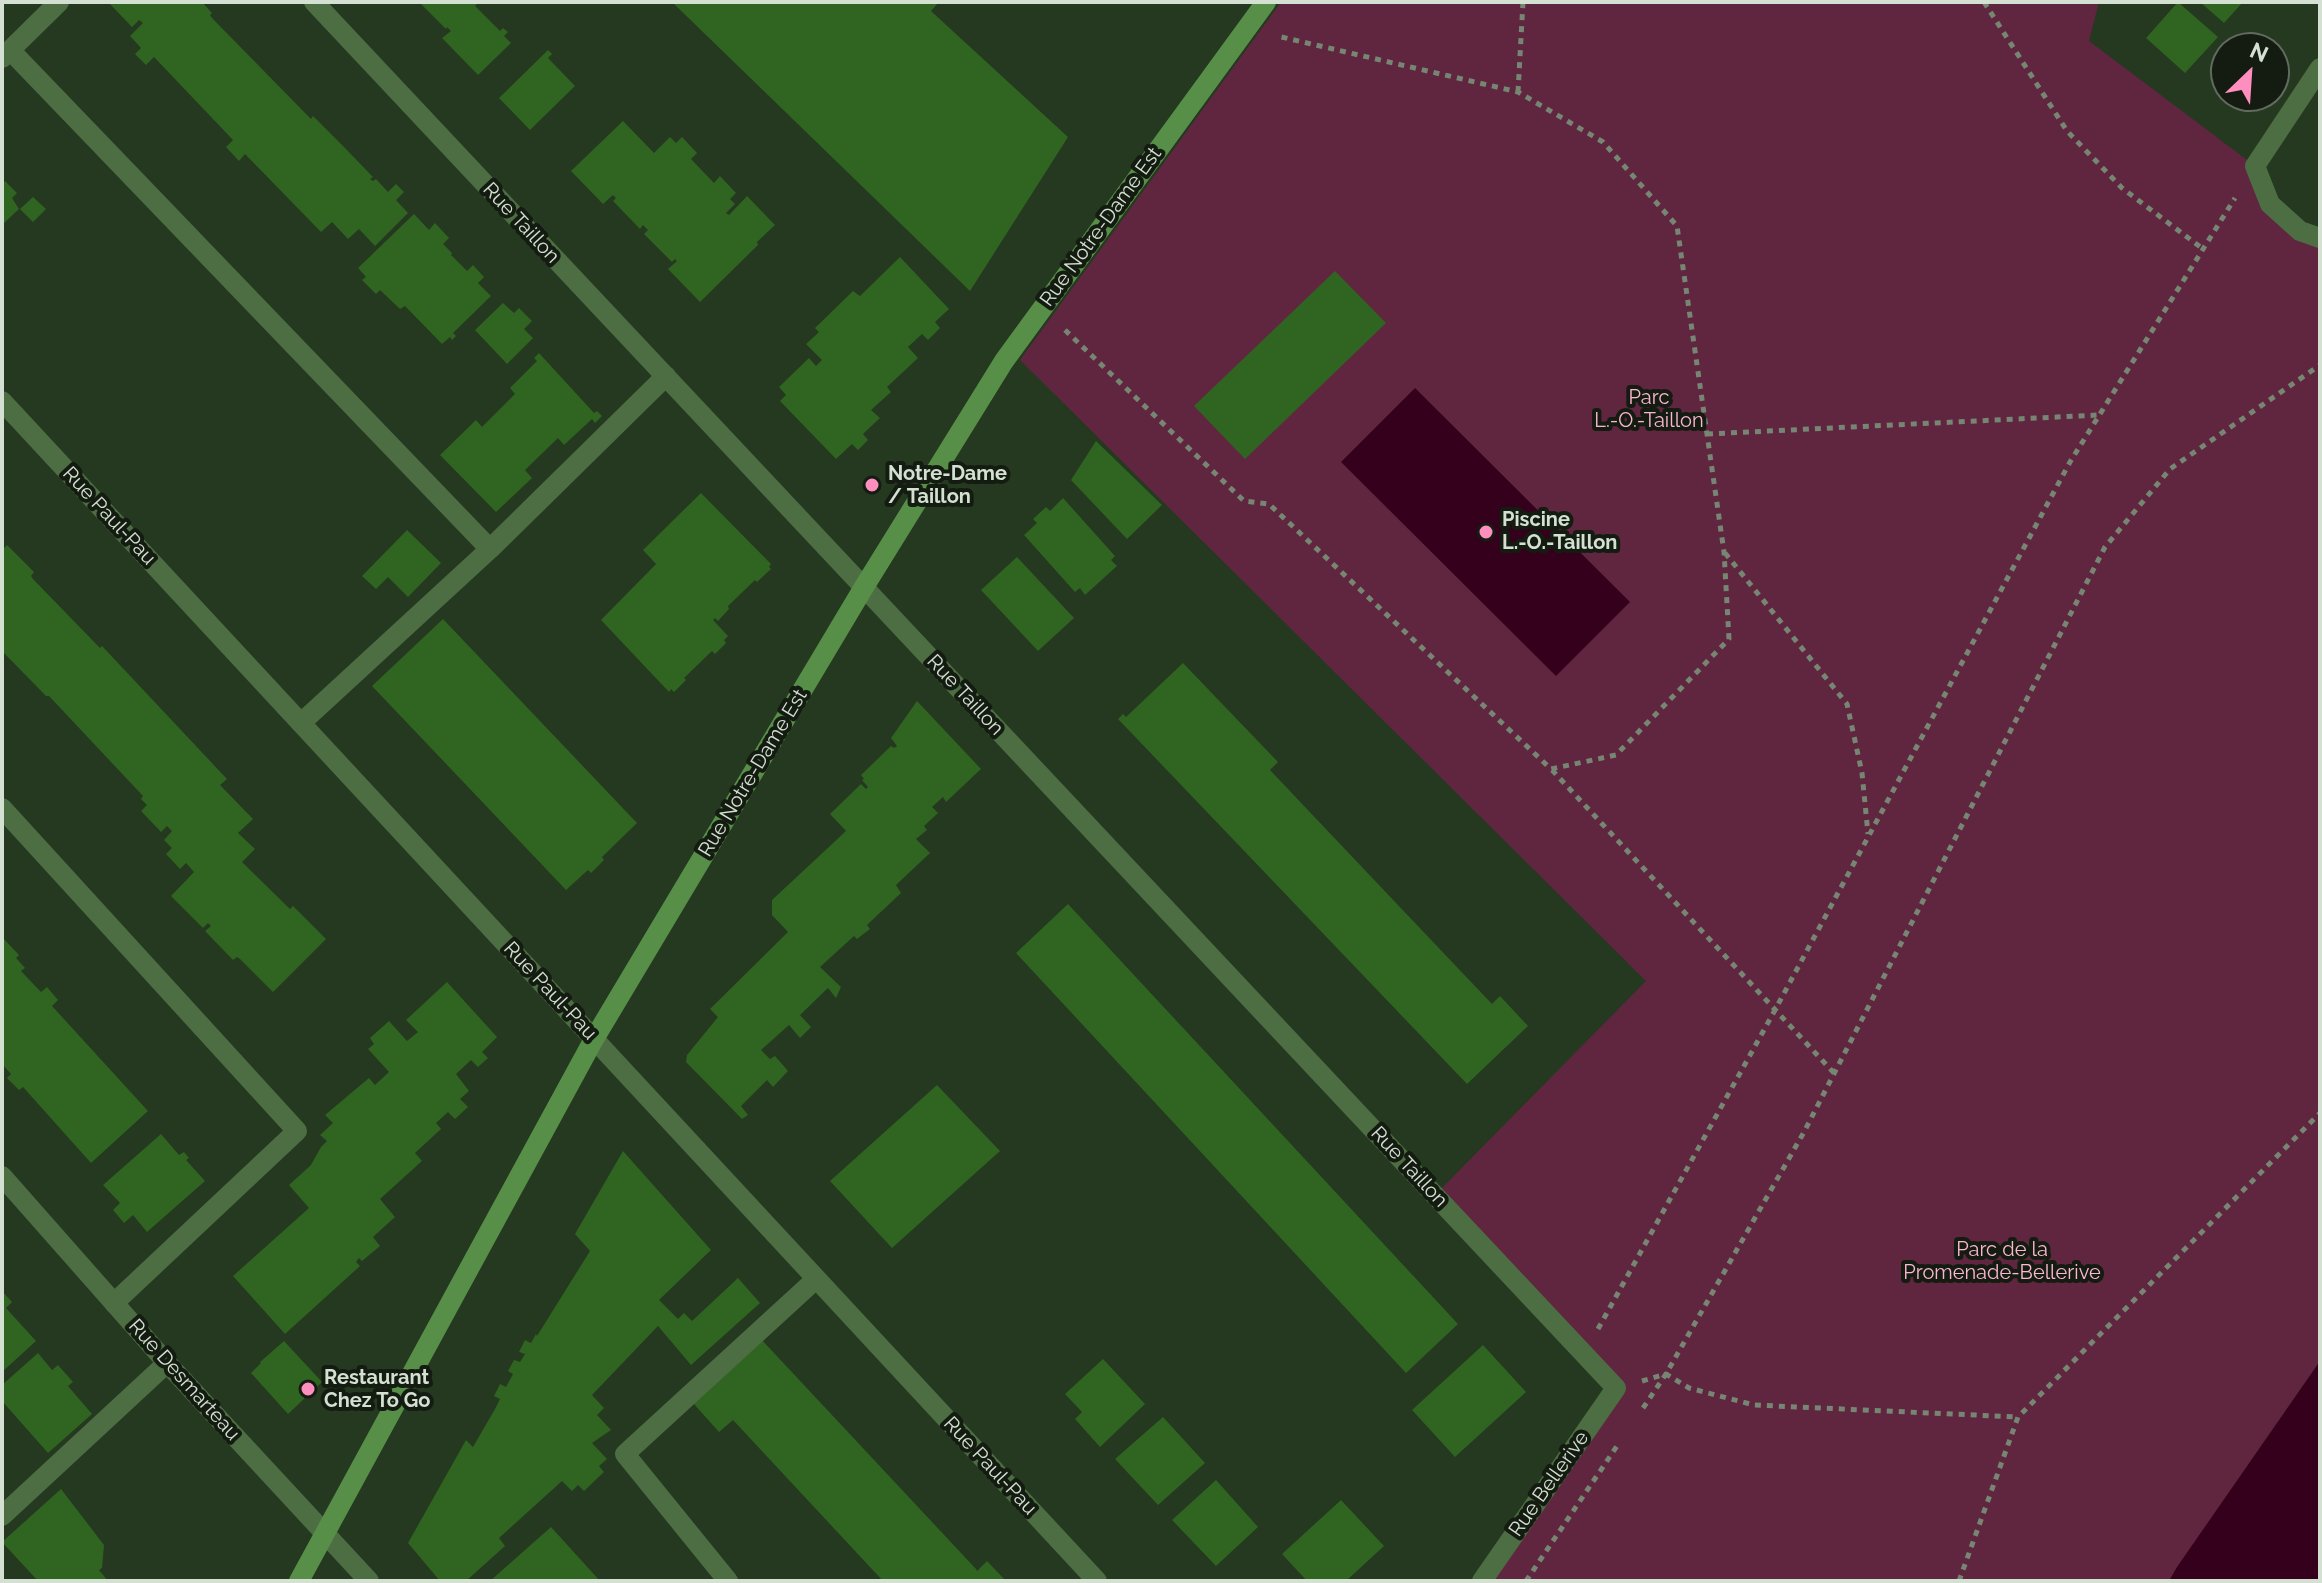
<!DOCTYPE html>
<html>
<head>
<meta charset="utf-8">
<style>
	body { margin:0 }
	#map { position:relative; width:2322px; height:1583px; overflow:hidden; background:#253820; font-family:Raleway,sans-serif }
	canvas { display:block }
	.frame { position:absolute; inset:0; border:4px solid #d4e0d1; pointer-events:none }
	.north { position:absolute; left:2210px; top:32px; width:80px; height:80px; box-sizing:border-box; background:#141c12; border:2px solid #616a5e; border-radius:50%; rotate:25deg; font-size:22px; font-weight:700; line-height:32px; text-align:center; color:#d4e0d1 }
	.north::after { content:''; display:block; margin:auto; width:28px; height:36px; background:#fe8ebd; clip-path:polygon(50% 0,100% 100%,50% 72%,0 100%) }
</style>
</head>
<body>
<div id="map">
<canvas width="2322" height="1583"></canvas>
<div class="frame"></div>
<div class="north">N</div>
</div>
<script>
const ctx = document.querySelector('canvas').getContext('2d');
ctx.lineJoin = 'round';
function fill(path, color) {
  ctx.fillStyle = color;
  ctx.fill(path, 'evenodd');
}
function shape(rows) {
  const path = new Path2D();
  for (const r of rows) {
    path.moveTo(r[0], r[1]);
    for (let i = 2; i < r.length; i += 2) path.lineTo(r[i], r[i + 1]);
  }
  return path;
}
function trace(path, color, width, dash) {
  ctx.strokeStyle = color;
  ctx.lineWidth = width;
  ctx.lineCap = dash ? 'butt' : 'round';
  ctx.setLineDash(dash || []);
  ctx.stroke(path);
}
function drawText(font, color, halo, rows, align = 'center') {
  ctx.font = font + ' Raleway,sans-serif';
  ctx.lineWidth = 8;
  ctx.setLineDash([]);
  ctx.textBaseline = 'middle';
  ctx.strokeStyle = halo;
  ctx.fillStyle = color;
  for (const [text, x, y, turn = 0] of rows) {
    ctx.save();
    ctx.translate(x, y);
    ctx.rotate((+turn || 0) * Math.PI / 180);
    ctx.textAlign = isNaN(turn) ? turn : align;
    if (halo) ctx.strokeText(text, 0, 0);
    ctx.fillText(text, 0, 0);
    ctx.restore();
  }
}
fill(shape([
	[1281,2,2099,2,2089,41,2255,166,2270,204,2320,238,2320,1362,2169,1581,1482,1581,1616,1388,1435,1195,1646,981,1020,360]
]), '#602640');
fill(shape([
	[1415,388,1630,602,1556,676,1341,462],
	[2320,1361,2320,1581,2169,1581,2177,1567]
]), '#34001b');
fill(shape([
	[108,2,202,2,212,13,210,15,212,18,309,117,311,119,313,116,344,147,373,177,370,179,373,181,376,179,388,192,396,184,404,192,396,200,408,213,375,246,359,229,348,239,332,222,321,232,245,154,239,161,226,147,233,140,154,57,146,65,135,54,141,48,130,36,143,23,139,20,132,27],
	[419,2,479,2,475,6,500,31,503,28,508,32,504,36,511,43,478,75,442,38,451,31,447,27,446,29],
	[672,2,939,2,931,11,1068,137,970,291],
	[2178,2,2218,37,2185,73,2146,38],
	[2200,2,2243,2,2224,23],
	[548,50,552,54,548,58,575,86,530,130,499,98],
	[623,121,654,153,670,137,676,143,682,137,697,153,691,159,714,183,720,176,736,193,730,199,735,204,726,213,729,215,747,196,775,225,757,242,758,245,700,302,668,269,677,261,675,259,672,262,644,234,648,230,643,225,640,229,613,201,616,198,613,195,603,204,571,171],
	[5,181,17,193,12,198,19,209,2,225,2,184],
	[33,197,46,209,33,222,20,209],
	[414,214,429,230,435,223,449,238,443,244,452,253,451,255,467,271,473,265,484,277,478,283,491,296,453,333,456,336,452,340,450,337,442,344,405,306,400,309,380,290,376,294,362,280,366,277,358,268],
	[900,257,949,309,935,322,940,328,928,340,922,334,908,347,918,358,887,387,891,392,871,410,880,418,863,434,868,440,858,450,852,444,836,459,780,401,786,395,779,387,809,358,816,366,822,360,806,344,819,332,815,328,853,291,860,296],
	[1335,271,1386,323,1245,459,1194,406],
	[503,303,514,313,519,308,532,321,524,329,533,338,507,364,475,330],
	[539,353,594,413,597,411,602,416,595,423,592,419,564,445,558,438,525,470,532,478,496,512,440,455,476,420,482,427,515,394,510,388,537,361,534,358],
	[1096,441,1162,505,1127,539,1071,480],
	[701,493,771,564,769,567,771,569,757,582,755,580,728,606,729,609,718,621,715,618,713,620,728,636,724,640,726,643,715,654,712,651,684,678,686,680,674,692,671,689,669,692,601,620,656,564,643,550],
	[1063,498,1115,556,1111,560,1117,566,1085,595,1080,588,1075,592,1024,535,1037,523,1033,519,1046,507,1050,511],
	[407,530,441,563,408,597,388,577,376,589,362,576],
	[7,545,34,572,31,576,33,579,100,648,102,646,227,779,220,785,253,819,238,833,255,849,242,862,290,909,293,906,326,939,273,992,240,959,237,957,233,960,205,931,211,926,208,923,203,928,171,896,194,872,186,863,180,869,166,854,172,848,164,840,172,831,167,826,161,832,141,811,147,805,141,799,143,796,49,696,46,696,2,651,2,546,4,548],
	[1017,557,1074,618,1038,651,981,590],
	[443,619,637,823,602,857,604,860,591,873,588,870,566,890,372,686],
	[1183,663,1278,762,1270,770,1397,904,1492,1004,1500,996,1528,1026,1467,1084,1118,719,1123,714,1126,717],
	[917,701,981,769,946,802,943,797,932,807,938,813,924,826,927,830,916,839,930,853,896,885,901,893,867,925,870,929,857,939,854,936,820,967,841,987,836,998,828,988,800,1015,811,1027,800,1038,789,1025,761,1050,770,1059,775,1056,788,1071,773,1087,767,1080,741,1106,748,1115,742,1119,686,1062,687,1055,718,1017,710,1009,788,932,772,915,772,900,846,831,830,814,861,784,866,789,868,787,862,780,864,779,861,775,891,746,894,748,897,746,891,738],
	[1068,904,1458,1324,1406,1373,1016,953],
	[2,937,19,955,16,958,25,968,21,971,41,992,47,987,58,1000,52,1006,148,1111,91,1163,23,1087,19,1090,7,1078,11,1074,2,1064],
	[447,982,497,1037,482,1052,488,1058,478,1067,471,1060,456,1074,469,1091,460,1099,468,1107,455,1119,448,1112,436,1123,441,1129,415,1153,422,1161,380,1199,395,1217,373,1237,380,1246,362,1261,359,1258,356,1262,360,1266,285,1334,233,1276,309,1208,289,1185,311,1165,321,1147,327,1141,320,1135,333,1123,325,1115,369,1078,375,1085,389,1072,368,1049,374,1044,370,1038,389,1021,407,1041,418,1032,406,1020],
	[937,1085,1000,1151,892,1248,830,1181],
	[161,1134,179,1155,184,1152,189,1158,186,1160,205,1181,147,1232,133,1215,124,1223,113,1210,120,1203,103,1185],
	[623,1151,711,1250,659,1300,678,1319,684,1313,692,1321,738,1278,760,1303,691,1365,658,1326,592,1395,604,1408,597,1415,611,1430,592,1443,607,1459,599,1466,604,1472,584,1491,578,1485,572,1491,562,1481,499,1538,505,1546,466,1581,440,1581,408,1543,466,1440,473,1447,495,1409,500,1399,494,1396,500,1384,506,1387,513,1374,508,1371,514,1360,520,1362,525,1354,519,1352,525,1340,531,1343,536,1334,537,1336,590,1251,575,1234],
	[2,1291,12,1302,6,1308,36,1341,2,1372],
	[760,1338,976,1569,977,1571,987,1561,1006,1581,883,1581,733,1420,719,1432,693,1403],
	[284,1341,322,1382,288,1414,251,1373,261,1363,260,1362],
	[1483,1345,1526,1392,1455,1457,1412,1410],
	[38,1353,52,1370,58,1365,73,1382,68,1386,92,1414,48,1453,2,1401,2,1385],
	[1103,1359,1145,1404,1100,1447,1075,1419,1082,1412,1065,1394],
	[1163,1417,1205,1463,1158,1505,1115,1459],
	[1216,1480,1258,1527,1216,1566,1172,1520],
	[61,1489,104,1545,102,1568,99,1570,108,1581,38,1581,2,1542],
	[1341,1500,1384,1546,1346,1581,1307,1581,1282,1554],
	[551,1527,600,1581,490,1581]
]), '#306421');
trace(shape([
	[1984,2,2067,131,2122,188,2203,249],
	[1518,92,1523,2],
	[1065,330,1244,501,1269,504,1551,769,1616,755,1729,639,1724,552,1677,226,1603,142,1518,92,1277,36],
	[1707,434,2099,415],
	[1725,553,1847,704,1862,773,1868,834],
	[1552,770,1834,1073],
	[1598,1329,1775,1010,2070,462,2235,198],
	[1642,1381,1666,1374,1689,1388,1754,1405,2018,1417],
	[1643,1408,1666,1374,1804,1132,2105,547,2170,469,2320,365],
	[1526,1581,1617,1446],
	[1959,1581,2018,1417,2320,1113]
]), '#768672', 5, [6, 6]);
trace(shape([
	[10,50,490,549],
	[2,58,59,2],
	[301,723,490,549,666,376],
	[2,808,297,1131,114,1303],
	[2,1516,167,1363],
	[728,1581,625,1454,816,1279]
]), '#4c6e42', 20);
trace(shape([
	[314,2,1616,1388,1482,1581],
	[2320,68,2255,166,2270,204,2300,231,2320,238],
	[2,401,1097,1581],
	[2,1176,167,1363,369,1581]
]), '#4c6e42', 20);
trace(shape([
	[299,1581,594,1039,864,587,1004,361,1266,2]
]), '#578f48', 20);
for (const [x, y, r, color] of [
	[872,485,8,"#fe8ebd"],
	[1486,532,8,"#fe8ebd"],
	[308,1389,8,"#fe8ebd"]
]) {
  const dot = new Path2D();
  dot.arc(x, y, r, 0, 2 * Math.PI);
  ctx.fillStyle = color;
  ctx.fill(dot);
  trace(dot, '#141c12', 3);
}
drawText('20px', '#d4e0d1', '#141c12', [
	["Rue Taillon",521,223,47],
	["Rue Notre-Dame Est",1101,227,-54],
	["Rue Paul-Pau",109,516,47],
	["Rue Taillon",965,695,47],
	["Rue Notre-Dame Est",753,773,-59],
	["Rue Paul-Pau",550,991,47],
	["Rue Taillon",1409,1167,47],
	["Rue Desmarteau",184,1380,48],
	["Rue Paul-Pau",990,1466,47],
	["Rue Bellerive",1549,1484,-55]
]);
drawText('20px', '#fbb6d0', '#141c12', [
	["Parc",1649,398],
	["L.-O.-Taillon",1649,421],
	["Parc de la",2002,1250],
	["Promenade-Bellerive",2002,1273]
]);
drawText('bold 20px', '#d4e0d1', '#141c12', [
	["Notre-Dame",888,474],
	["/ Taillon",888,497],
	["Piscine",1502,520],
	["L.-O.-Taillon",1502,543],
	["Restaurant",324,1378],
	["Chez To Go",324,1401]
], 'left');
</script>
</body>
</html>
